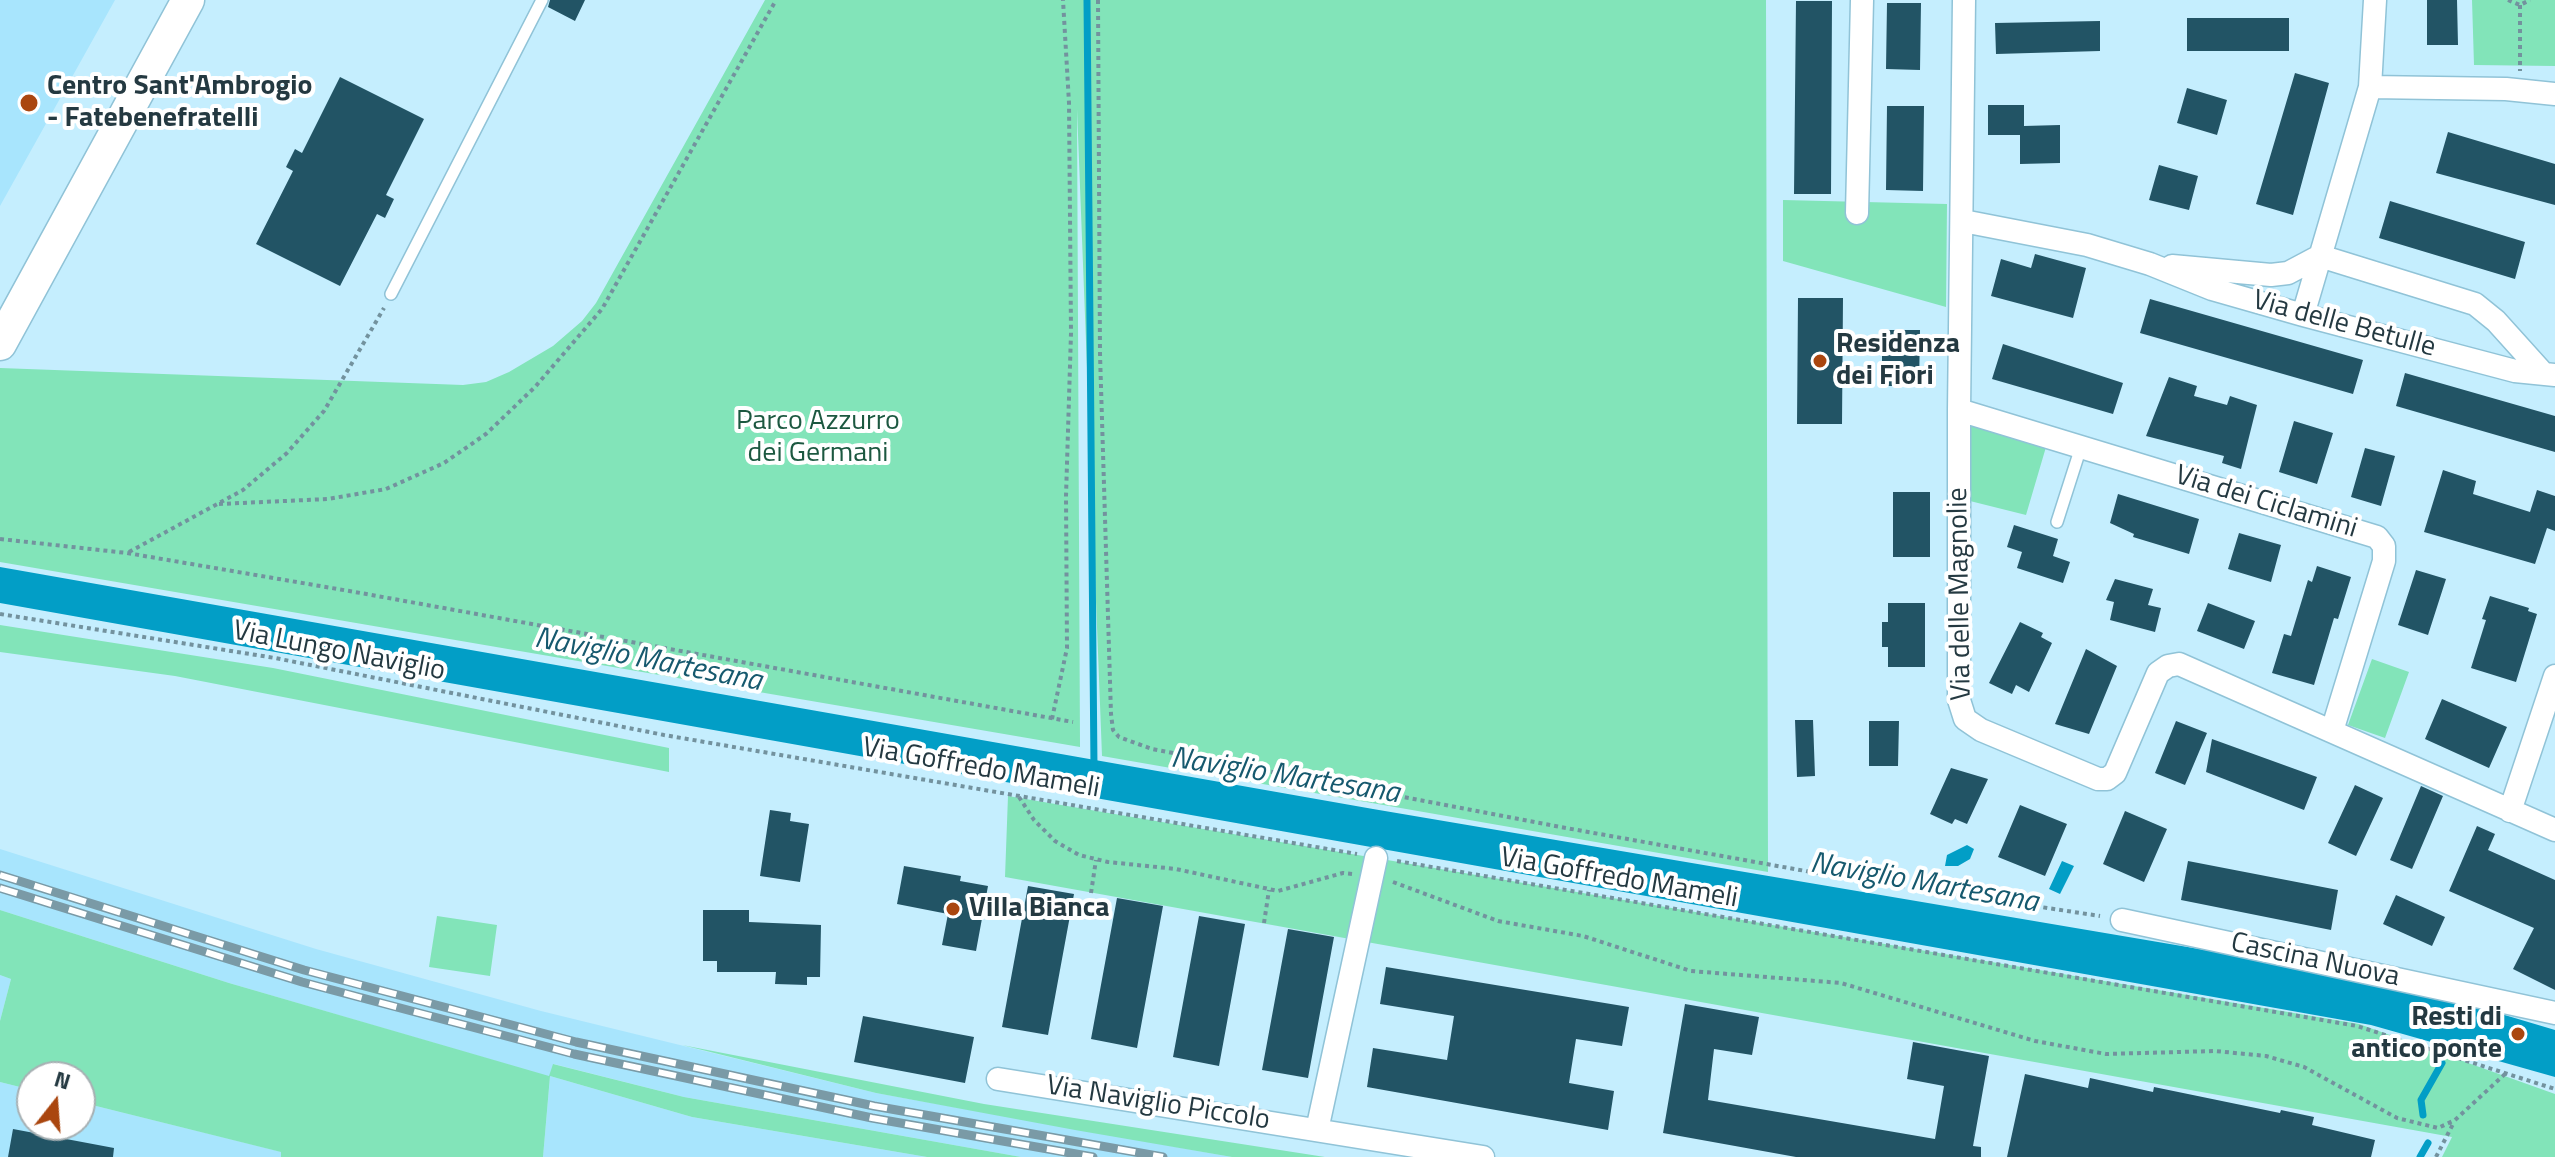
<!DOCTYPE html>
<html>
<head>
<meta charset="utf-8">
<style>
	body { margin:0 }
	#map { position:relative; width:2555px; height:1157px; overflow:hidden; background:#c5eefe; font-family:"Titillium Web",sans-serif }
	canvas { display:block }
	.north { position:absolute; left:16px; top:1061px; width:80px; height:80px; box-sizing:border-box; background:#fff; border:2px solid #a7b0b3; border-radius:50%; rotate:17deg; font-size:22px; font-weight:700; line-height:32px; text-align:center; color:#243941 }
	.north::after { content:''; display:block; margin:auto; width:28px; height:36px; background:#aa460f; clip-path:polygon(50% 0,100% 100%,50% 72%,0 100%) }
</style>
</head>
<body>
<div id="map">
<canvas width="2555" height="1157"></canvas>
<div class="north">N</div>
</div>
<script>
const ctx = document.querySelector('canvas').getContext('2d');
ctx.lineJoin = 'round';
function fill(path, color) {
  ctx.fillStyle = color;
  ctx.fill(path, 'evenodd');
}
function shape(rows) {
  const path = new Path2D();
  for (const r of rows) {
    path.moveTo(r[0], r[1]);
    for (let i = 2; i < r.length; i += 2) path.lineTo(r[i], r[i + 1]);
  }
  return path;
}
function trace(path, color, width, dash) {
  ctx.strokeStyle = color;
  ctx.lineWidth = width;
  ctx.lineCap = dash ? 'butt' : 'round';
  ctx.setLineDash(dash || []);
  ctx.stroke(path);
}
function drawText(font, color, halo, rows, align = 'center') {
  ctx.font = font + ' "Titillium Web",sans-serif';
  ctx.lineWidth = 8;
  ctx.setLineDash([]);
  ctx.textBaseline = 'middle';
  ctx.strokeStyle = halo;
  ctx.fillStyle = color;
  for (const [text, x, y, turn = 0] of rows) {
    ctx.save();
    ctx.translate(x, y);
    ctx.rotate((+turn || 0) * Math.PI / 180);
    ctx.textAlign = isNaN(turn) ? turn : align;
    if (halo) ctx.strokeText(text, 0, 0);
    ctx.fillText(text, 0, 0);
    ctx.restore();
  }
}
fill(shape([
	[0,0,115,0,0,206],
	[0,849,316,949,541,1011,876,1093,1232,1157,1021,1157,684,1097,554,1064,550,1076,692,1117,927,1157,543,1157,550,1077,229,983,0,910],
	[0,975,11,979,0,1021],
	[0,1082,32,1090,32,1125,80,1125,80,1102,282,1152,281,1157,0,1157]
]), '#a8e5fd');
fill(shape([
	[765,0,1766,0,1768,872,1102,756,1077,109,1080,747,0,562,0,368,463,385,486,382,509,372,553,346,582,321,596,303],
	[2472,0,2555,0,2555,66,2474,65],
	[1783,200,1947,204,1946,307,1783,261],
	[1970,424,2046,447,2026,515,1970,501],
	[0,625,273,668,669,748,669,772,175,676,0,652],
	[2372,659,2409,672,2385,738,2348,725],
	[1008,796,2359,1024,2555,1094,2555,1157,2442,1157,2452,1137,1005,877],
	[0,910,229,983,549,1076,553,1064,684,1097,1021,1157,927,1157,692,1117,550,1076,543,1157,281,1157,281,1152,80,1102,80,1077,32,1077,32,1090,0,1082,0,1021,11,979,0,975],
	[437,916,497,925,490,976,429,967],
	[682,1045,984,1104,1325,1157,1232,1157,1075,1130,876,1093]
]), '#82e4b9');
fill(shape([
	[0,567,1373,809,2341,973,2461,1002,2555,1030,2555,1077,2371,1025,0,603],
	[1967,845,1974,849,1970,859,1958,866,1945,866,1947,855],
	[2062,861,2074,866,2060,894,2049,889]
]), '#029ec6');
trace(shape([
	[1087,0,1094,766],
	[2423,1115,2421,1100,2442,1063],
	[2420,1157,2428,1143]
]), '#029ec6', 7);
fill(shape([
	[550,0,585,0,575,21,548,7],
	[2427,0,2457,0,2458,45,2427,45],
	[1796,1,1832,1,1831,194,1794,194],
	[1887,3,1921,3,1920,70,1886,69],
	[2187,18,2289,18,2289,51,2187,51],
	[2100,21,2100,51,1996,54,1995,23],
	[2295,73,2329,83,2293,215,2256,204],
	[340,77,424,119,386,195,394,199,385,218,377,214,340,286,256,244,293,171,286,167,295,149,302,153],
	[2187,88,2227,100,2217,135,2177,123],
	[1988,105,2024,105,2024,126,2060,125,2060,163,2020,164,2020,135,1988,135],
	[1887,106,1924,106,1923,191,1886,190],
	[2448,132,2555,164,2555,205,2436,173],
	[2159,165,2198,176,2189,210,2149,200],
	[2390,201,2525,242,2515,279,2379,238],
	[2035,254,2086,268,2073,318,1991,296,2001,259,2031,268],
	[1798,298,1843,298,1842,424,1797,424],
	[2150,299,2363,360,2353,394,2140,333],
	[1882,330,1920,330,1919,386,1882,386],
	[2003,344,2123,383,2113,414,1992,379],
	[2405,373,2555,416,2555,452,2396,406],
	[2169,377,2197,386,2194,396,2227,405,2230,396,2257,405,2241,469,2222,463,2224,456,2146,436],
	[2294,421,2333,433,2317,484,2279,472],
	[2365,448,2395,456,2381,506,2351,497],
	[2443,470,2476,481,2473,494,2530,512,2537,490,2555,496,2555,531,2547,528,2535,564,2424,532],
	[1893,492,1930,492,1930,557,1893,557],
	[2118,494,2199,519,2189,554,2133,537,2134,534,2110,523],
	[2014,525,2058,539,2053,556,2070,562,2063,583,2017,568,2022,552,2007,547],
	[2239,533,2281,545,2271,582,2228,569],
	[2317,566,2351,577,2338,619,2334,618,2314,685,2272,673,2284,634,2291,636,2308,580,2312,582],
	[2416,570,2446,579,2428,635,2398,625],
	[2115,579,2153,589,2148,605,2161,608,2155,632,2110,620,2114,602,2106,600],
	[2490,596,2529,608,2528,611,2537,614,2516,682,2471,668,2486,620,2482,619],
	[1888,603,1925,603,1925,667,1888,667,1888,647,1882,647,1882,622,1888,622],
	[2208,603,2255,621,2244,649,2197,631],
	[2020,622,2043,633,2041,637,2052,643,2029,692,2016,685,2012,694,1989,683],
	[2086,649,2117,666,2089,734,2055,724],
	[2442,699,2507,727,2489,768,2425,739],
	[1795,720,1813,720,1815,776,1797,777],
	[1869,721,1899,721,1898,766,1869,766],
	[2176,721,2207,733,2185,785,2155,773],
	[2212,739,2317,777,2304,810,2206,772],
	[1951,768,1988,779,1967,824,1955,819,1952,824,1930,814],
	[2355,785,2383,798,2356,856,2328,843],
	[2421,786,2443,796,2412,869,2390,860],
	[2020,805,2067,824,2045,876,1998,857],
	[770,810,791,813,790,821,809,824,800,882,760,876],
	[2125,811,2167,829,2144,882,2103,864],
	[2477,826,2495,834,2488,850,2555,880,2555,990,2513,969,2534,928,2449,891],
	[2188,861,2338,890,2331,930,2181,900],
	[904,866,961,876,960,881,988,886,976,951,942,945,948,914,897,904],
	[1028,886,1074,894,1048,1035,1002,1027],
	[2396,895,2445,917,2432,946,2383,924],
	[1117,898,1163,906,1137,1048,1091,1039],
	[703,910,749,910,749,922,821,925,820,977,807,977,807,985,775,984,776,972,717,972,717,961,703,961],
	[1199,916,1245,924,1219,1066,1173,1057],
	[1288,929,1334,937,1308,1078,1262,1070],
	[1386,967,1629,1007,1622,1046,1576,1039,1569,1083,1614,1091,1608,1130,1367,1087,1373,1048,1447,1060,1454,1016,1380,1004],
	[1685,1004,1759,1017,1752,1055,1714,1049,1708,1100,1935,1139,1944,1086,1907,1079,1913,1042,1989,1056,1973,1146,1981,1147,1981,1157,1796,1157,1663,1133],
	[863,1016,974,1037,965,1083,854,1062],
	[2025,1074,2088,1088,2090,1078,2153,1092,2154,1087,2280,1113,2281,1110,2314,1117,2312,1125,2375,1140,2371,1157,2007,1157],
	[13,1129,114,1148,113,1157,8,1157]
]), '#225465');
const lane = shape([
	[391,294,542,0],
	[2057,522,2081,447]
]);
const street = shape([
	[1964,0,1959,410,1959,700,1965,719,1981,730,2098,779,2107,779,2115,773,2158,673,2168,666,2179,664,2555,830],
	[2370,87,2506,89,2555,94],
	[1857,213,1862,0],
	[1963,221,2087,245,2150,264,2212,289,2303,315,2515,371,2555,375],
	[2172,266,2271,275,2288,273,2320,256,2475,304,2496,321,2542,372],
	[2303,315,2370,87,2375,0],
	[1959,410,2377,537,2384,546,2384,561,2332,731],
	[2510,811,2555,676],
	[2122,920,2555,1013],
	[998,1079,1483,1157],
	[1317,1130,1376,858]
]);
const secondary = shape([
	[0,344,188,0]
]);
trace(lane, '#90c3d7', 14);
trace(street, '#90c3d7', 25);
trace(secondary, '#90c3d7', 35);
trace(shape([
	[1098,0,1100,354,1111,714,1113,730,1119,737,1152,749,1555,826,1811,872,2100,916],
	[2508,0,2520,5,2530,0],
	[2520,5,2520,71],
	[219,504,328,499,386,489,444,463,486,434,535,387,602,309,776,0],
	[0,539,127,553,355,592,1073,722],
	[129,552,243,490,287,453,324,411,384,308],
	[0,614,275,658,664,735,1357,854],
	[1052,719,1067,648,1066,496,1071,333,1069,103,1063,0],
	[1019,797,1034,820,1055,841,1079,855,1108,862,1176,869,1278,891,1343,873,1353,874],
	[1397,861,2357,1026,2555,1089],
	[1393,882,1498,921,1583,936,1691,971,1841,983,2035,1041,2106,1054,2215,1051,2266,1056,2304,1067,2397,1118,2438,1128,2455,1120,2505,1074],
	[1091,893,1096,860],
	[1264,923,1269,890],
	[2436,1157,2454,1122]
]), '#73929e', 4, [4, 4]);
trace(lane, '#fff', 11);
trace(street, '#fff', 22);
trace(secondary, '#fff', 32);
const rail = shape([
	[0,875,304,970,576,1042,874,1106,1163,1157],
	[0,888,302,982,574,1054,872,1118,1093,1157]
]);
trace(rail, '#7a9aa6', 9);
trace(rail, '#fff', 6, [18]);
for (const [x, y, r, color] of [
	[29,103,10,"#aa460f"],
	[1820,361,8,"#aa460f"],
	[953,909,8,"#aa460f"],
	[2518,1034,8,"#aa460f"]
]) {
  const dot = new Path2D();
  dot.arc(x, y, r, 0, 2 * Math.PI);
  ctx.fillStyle = color;
  ctx.fill(dot);
  trace(dot, '#fff', 3);
}
drawText('bold 28px', '#243941', '#fff', [
	["Centro Sant'Ambrogio",47,87],
	["- Fatebenefratelli",47,119],
	["Residenza",1836,345],
	["dei Fiori",1836,377],
	["Villa Bianca",969,909],
	["Resti di",2502,1018,"right"],
	["antico ponte",2502,1050,"right"]
], 'left');
drawText('28px', '#243941', '#fff', [
	["Via delle Betulle",2344,325,15],
	["Via dei Ciclamini",2266,503,17],
	["Via delle Magnolie",1961,594,-91],
	["Via Lungo Naviglio",339,652,11],
	["Via Goffredo Mameli",981,769,10],
	["Via Goffredo Mameli",1619,879,10],
	["Cascina Nuova",2315,961,12],
	["Via Naviglio Piccolo",1158,1104,9]
]);
drawText('28px', '#1c5840', '#fff', [
	["Parco Azzurro",818,422],
	["dei Germani",818,454]
]);
drawText('italic 30px', '#16596e', '#fff', [
	["Naviglio Martesana",648,661,11],
	["Naviglio Martesana",1285,777,9],
	["Naviglio Martesana",1924,884,10]
]);
</script>
</body>
</html>
